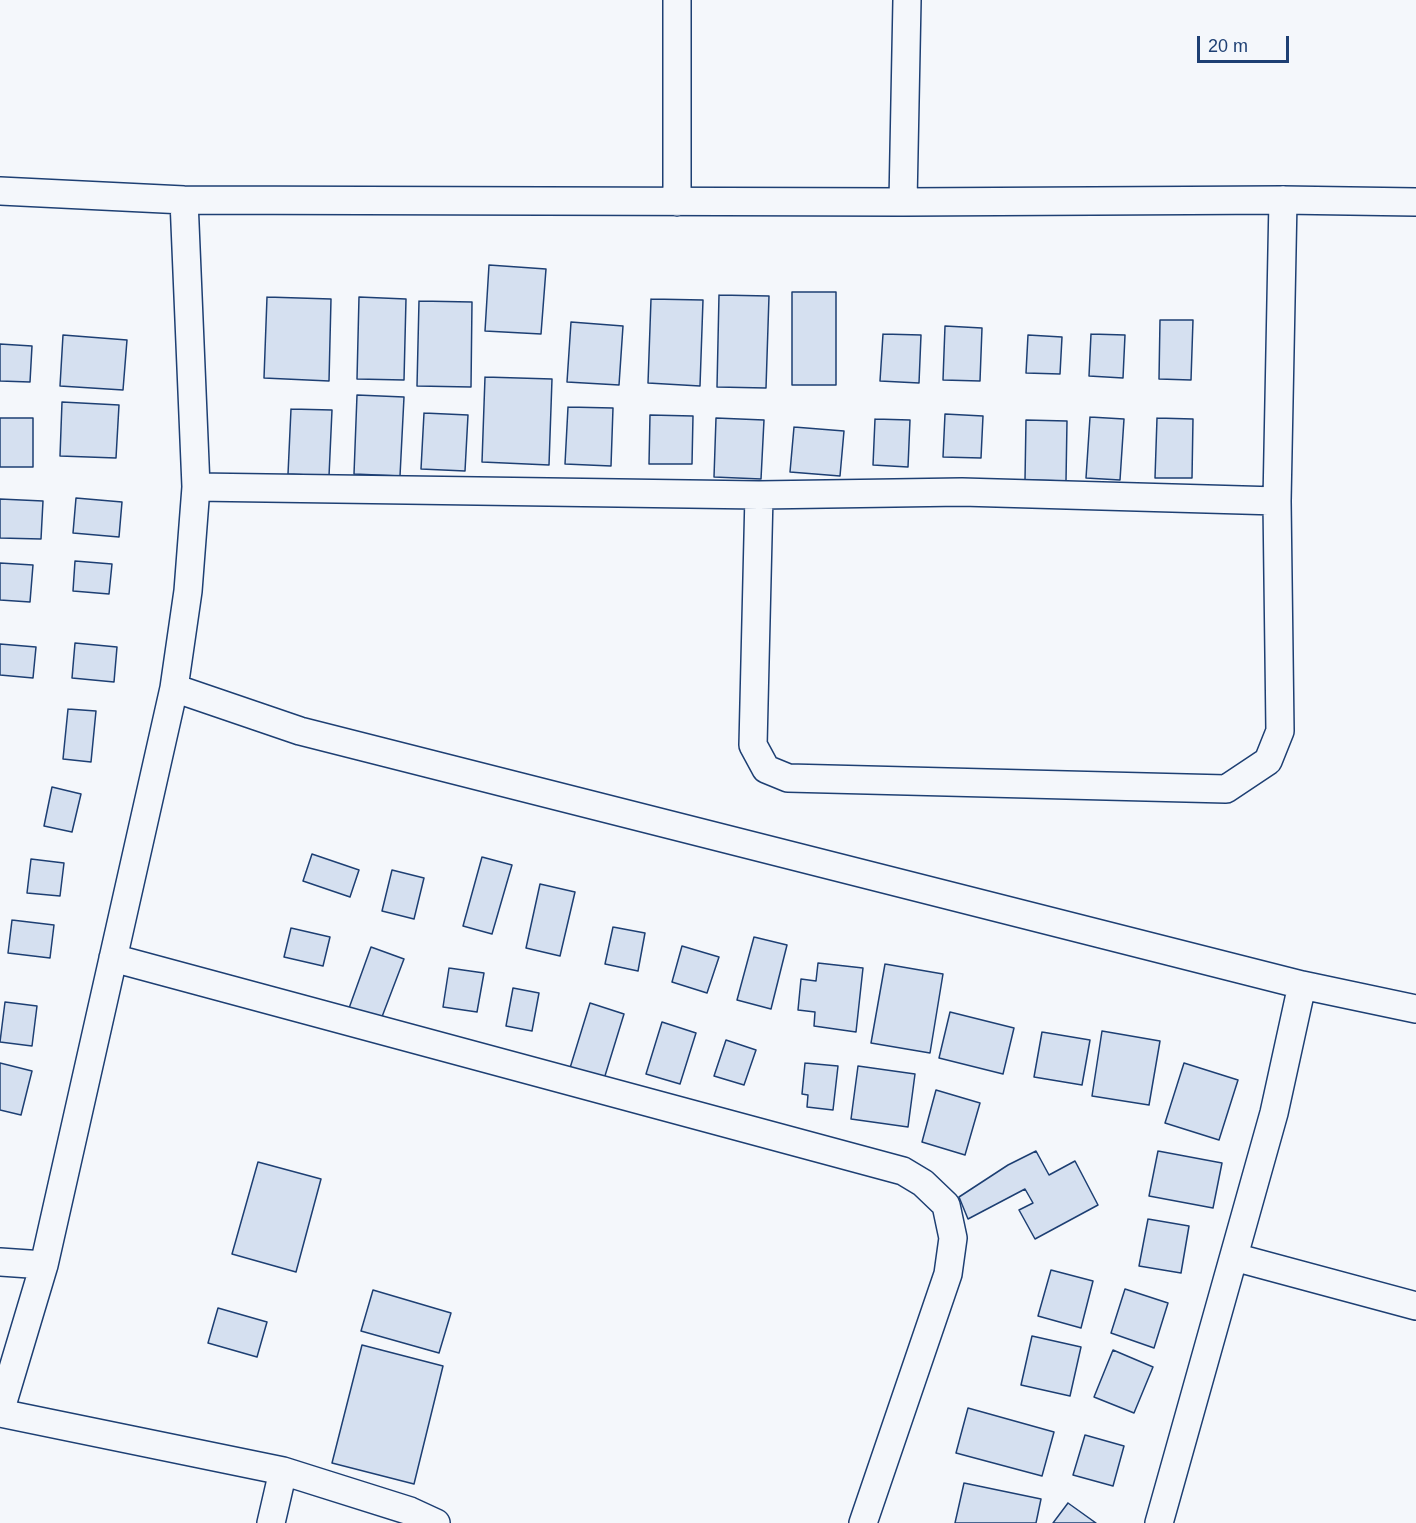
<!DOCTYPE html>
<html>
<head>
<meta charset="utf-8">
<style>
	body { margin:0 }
	#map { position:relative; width:1416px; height:1523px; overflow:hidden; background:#f4f7fb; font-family:Helvetica,sans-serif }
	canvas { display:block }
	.scale { position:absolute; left:1197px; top:36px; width:92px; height:27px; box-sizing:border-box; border:3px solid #1d3f73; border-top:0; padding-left:8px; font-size:18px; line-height:21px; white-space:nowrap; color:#1d3f73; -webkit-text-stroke:4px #f4f7fb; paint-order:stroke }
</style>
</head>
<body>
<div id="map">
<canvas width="1416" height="1523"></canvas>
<div class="scale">20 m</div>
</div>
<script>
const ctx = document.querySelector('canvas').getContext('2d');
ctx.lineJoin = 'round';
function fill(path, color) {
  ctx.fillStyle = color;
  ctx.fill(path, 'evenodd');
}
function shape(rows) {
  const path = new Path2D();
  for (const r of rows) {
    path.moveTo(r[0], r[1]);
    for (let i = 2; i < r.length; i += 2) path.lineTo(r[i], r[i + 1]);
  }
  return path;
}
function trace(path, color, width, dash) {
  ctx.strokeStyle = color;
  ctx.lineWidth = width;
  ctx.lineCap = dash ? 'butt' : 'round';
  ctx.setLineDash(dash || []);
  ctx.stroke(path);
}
const building = shape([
	[489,265,546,269,541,334,485,331,489,265],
	[792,292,836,292,836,385,792,385,792,292],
	[719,295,769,296,766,388,717,387,719,295],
	[267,297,331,299,329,381,264,378,267,297],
	[359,297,406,299,404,380,357,379,359,297],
	[651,299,703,300,700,386,648,383,651,299],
	[419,301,472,302,471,387,417,386,419,301],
	[1160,320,1193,320,1191,380,1159,379,1160,320],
	[571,322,623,326,619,385,567,382,571,322],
	[945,326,982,328,980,381,943,380,945,326],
	[883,334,921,335,919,383,880,381,883,334],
	[1091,334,1125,335,1123,378,1089,376,1091,334],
	[63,335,127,340,123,390,60,386,63,335],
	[1028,335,1062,337,1060,374,1026,373,1028,335],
	[0,344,32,346,30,382,0,381,0,344],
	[485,377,552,379,549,465,482,462,485,377],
	[357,395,404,397,400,476,354,474,357,395],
	[62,402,119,405,116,458,60,456,62,402],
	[568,407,613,408,611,466,565,464,568,407],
	[291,409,332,410,329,476,288,474,291,409],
	[424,413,468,415,465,471,421,469,424,413],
	[945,414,983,416,981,458,943,457,945,414],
	[650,415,693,416,692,464,649,464,650,415],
	[1090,417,1124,419,1120,480,1086,478,1090,417],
	[0,418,33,418,33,467,0,467,0,418],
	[716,418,764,420,761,479,714,477,716,418],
	[1157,418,1193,419,1192,478,1155,478,1157,418],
	[875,419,910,420,908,467,873,465,875,419],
	[1026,420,1067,421,1066,481,1025,480,1026,420],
	[794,427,844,431,840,476,790,472,794,427],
	[76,498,122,502,119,537,73,533,76,498],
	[0,499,43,501,41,539,0,538,0,499],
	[75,561,112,564,109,594,73,591,75,561],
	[0,563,33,565,30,602,0,600,0,563],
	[75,643,117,647,114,682,72,678,75,643],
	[0,644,36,647,33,678,0,675,0,644],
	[68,709,96,711,91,762,63,759,68,709],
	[52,787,81,794,72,832,44,826,52,787],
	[312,854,359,870,350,897,303,881,312,854],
	[482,857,512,865,492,934,463,926,482,857],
	[31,859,64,863,60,896,27,893,31,859],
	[392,870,424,878,414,919,382,911,392,870],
	[540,884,575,892,560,956,526,948,540,884],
	[12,920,54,925,50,958,8,953,12,920],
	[613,927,645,933,638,971,605,964,613,927],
	[291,928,330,937,323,966,284,957,291,928],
	[754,937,787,945,771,1009,737,1000,754,937],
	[682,946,719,957,707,993,672,982,682,946],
	[371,947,404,959,380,1022,348,1011,371,947],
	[818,963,863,968,856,1032,814,1026,815,1012,798,1010,801,979,816,981,818,963],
	[885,964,943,974,930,1053,871,1043,885,964],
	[449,968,484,973,477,1012,443,1007,449,968],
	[513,988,539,993,532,1031,506,1026,513,988],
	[5,1002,37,1006,32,1046,0,1042,5,1002],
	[590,1003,624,1014,604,1079,570,1068,590,1003],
	[950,1012,1014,1028,1003,1074,939,1058,950,1012],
	[662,1022,696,1033,680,1084,646,1074,662,1022],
	[1102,1031,1160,1041,1149,1105,1092,1096,1102,1031],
	[1042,1032,1090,1040,1082,1085,1034,1077,1042,1032],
	[726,1040,756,1050,744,1085,714,1076,726,1040],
	[0,1063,32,1071,21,1115,0,1110,0,1063],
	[805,1063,838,1066,833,1110,807,1107,808,1095,802,1094,805,1063],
	[1184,1063,1238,1080,1219,1140,1165,1123,1184,1063],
	[858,1066,915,1074,908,1127,851,1119,858,1066],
	[936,1090,980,1103,965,1155,922,1142,936,1090],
	[1036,1151,1049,1175,1075,1161,1098,1205,1035,1239,1019,1210,1033,1203,1025,1189,968,1219,959,1197,1008,1165,1036,1151],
	[1158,1151,1222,1163,1213,1208,1149,1196,1158,1151],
	[258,1162,321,1179,296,1272,232,1254,258,1162],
	[1148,1219,1189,1226,1181,1273,1139,1266,1148,1219],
	[1051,1270,1093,1281,1081,1328,1038,1316,1051,1270],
	[1125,1289,1168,1303,1154,1348,1111,1333,1125,1289],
	[373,1290,451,1313,439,1353,361,1331,373,1290],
	[218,1308,267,1322,257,1357,208,1343,218,1308],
	[1032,1336,1081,1347,1070,1396,1021,1385,1032,1336],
	[362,1345,443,1366,414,1484,332,1463,362,1345],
	[1113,1350,1153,1367,1134,1413,1094,1397,1113,1350],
	[968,1408,1054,1432,1042,1476,956,1453,968,1408],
	[1085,1435,1124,1446,1113,1486,1073,1475,1085,1435],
	[964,1483,1041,1499,1036,1523,955,1523,964,1483],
	[1068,1503,1096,1523,1053,1523,1068,1503]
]);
fill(building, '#d5e0f0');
trace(building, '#1d3f73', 1.5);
const minor = shape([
	[677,0,677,202],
	[0,191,184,200,903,202,1283,200,1416,202],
	[903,202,907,0],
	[196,487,759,495,962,492,1277,501,1283,200],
	[759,495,753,745,766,769,788,778,1226,789,1268,761,1280,731,1277,501],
	[174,688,300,731,1302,985,1274,1113,1159,1523],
	[113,958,903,1171,923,1183,946,1205,953,1238,948,1274,863,1523],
	[1302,985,1416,1009],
	[1234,1257,1416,1306],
	[0,1262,44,1265],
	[0,1412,44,1265,174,688,188,591,196,487,184,200],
	[0,1413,283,1471,410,1511,436,1523],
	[271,1523,283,1471]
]);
trace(minor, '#1d3f73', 30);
trace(minor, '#f4f7fb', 27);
</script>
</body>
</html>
